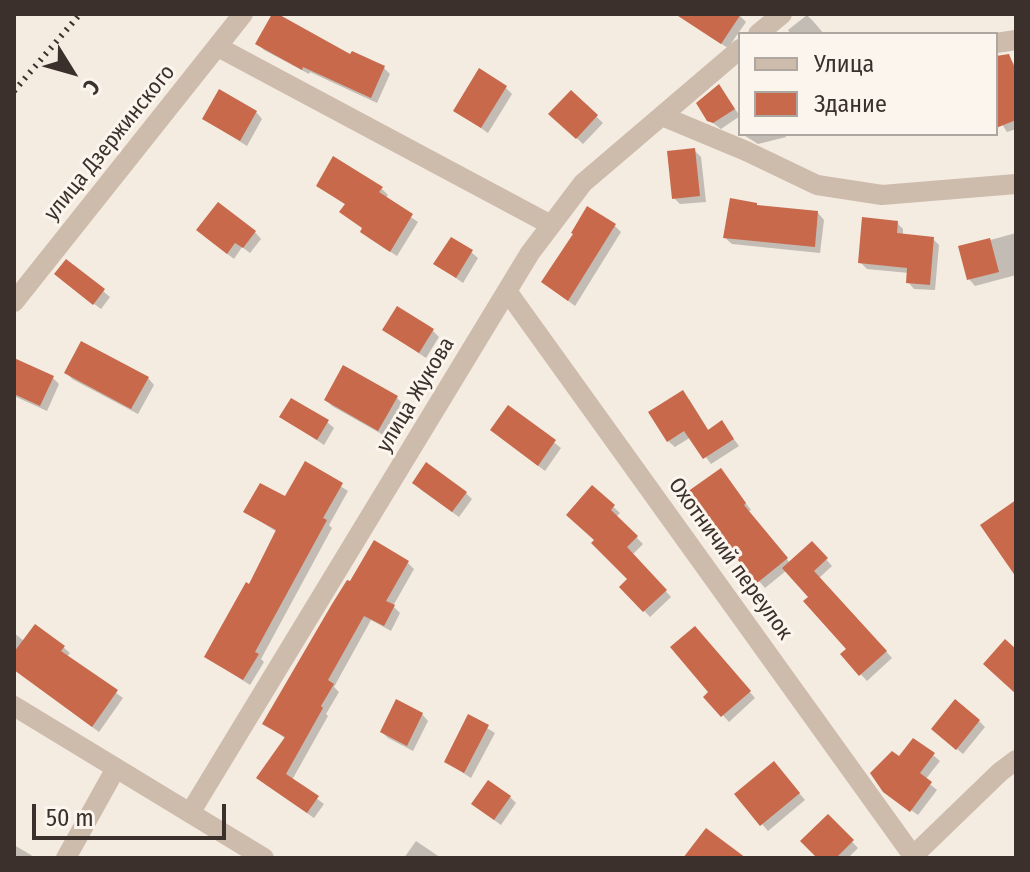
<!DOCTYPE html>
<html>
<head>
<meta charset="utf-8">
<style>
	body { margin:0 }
	#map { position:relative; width:1030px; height:872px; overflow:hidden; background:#f4ebe1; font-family:"Fira Sans Condensed",sans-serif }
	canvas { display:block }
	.frame { position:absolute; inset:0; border:16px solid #3b302b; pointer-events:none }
	.legend { position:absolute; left:738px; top:32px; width:260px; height:104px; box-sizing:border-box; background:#fbf5ee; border:2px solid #aea6a0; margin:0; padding:10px 14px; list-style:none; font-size:24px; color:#3b302b }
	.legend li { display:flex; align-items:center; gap:16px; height:40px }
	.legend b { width:40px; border:2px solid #aea6a0 }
	.north { position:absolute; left:32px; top:32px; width:80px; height:80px; -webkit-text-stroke:6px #fbf5ee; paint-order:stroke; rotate:127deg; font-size:22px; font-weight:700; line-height:32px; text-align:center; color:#3b302b }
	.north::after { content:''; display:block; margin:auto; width:28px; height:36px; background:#3b302b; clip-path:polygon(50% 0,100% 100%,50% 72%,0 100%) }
	.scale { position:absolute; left:32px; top:804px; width:194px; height:36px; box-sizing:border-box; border:4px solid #3b302b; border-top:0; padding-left:10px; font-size:24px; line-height:28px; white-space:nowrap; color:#3b302b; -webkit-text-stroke:6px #fbf5ee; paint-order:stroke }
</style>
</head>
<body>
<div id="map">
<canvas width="1030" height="872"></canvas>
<div class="frame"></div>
<ul class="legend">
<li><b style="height:10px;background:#cdbbac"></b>Улица</li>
<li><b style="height:22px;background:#c8694b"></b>Здание</li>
</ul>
<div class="north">С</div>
<div class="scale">50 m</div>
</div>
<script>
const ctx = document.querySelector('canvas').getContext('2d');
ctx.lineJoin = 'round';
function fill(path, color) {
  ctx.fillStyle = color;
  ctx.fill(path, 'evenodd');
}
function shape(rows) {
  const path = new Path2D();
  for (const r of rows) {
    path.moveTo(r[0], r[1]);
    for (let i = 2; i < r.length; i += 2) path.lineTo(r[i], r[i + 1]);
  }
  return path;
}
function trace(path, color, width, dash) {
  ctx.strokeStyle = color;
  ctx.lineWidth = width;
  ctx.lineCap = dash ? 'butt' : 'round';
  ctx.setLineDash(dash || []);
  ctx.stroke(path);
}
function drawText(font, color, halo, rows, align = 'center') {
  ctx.font = font + ' "Fira Sans Condensed",sans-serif';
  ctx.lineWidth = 6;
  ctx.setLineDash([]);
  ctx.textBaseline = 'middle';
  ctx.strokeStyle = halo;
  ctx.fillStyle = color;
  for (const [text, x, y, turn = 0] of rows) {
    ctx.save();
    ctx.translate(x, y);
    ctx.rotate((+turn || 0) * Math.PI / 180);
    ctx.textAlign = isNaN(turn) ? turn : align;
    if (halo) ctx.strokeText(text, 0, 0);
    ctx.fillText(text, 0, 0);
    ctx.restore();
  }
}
fill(shape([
	[274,14,351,56,384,68,390,74,377,103,310,72,309,74,264,50,258,44],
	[698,14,738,14,746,22,728,48,698,29],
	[807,15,813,21,824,34,791,34,788,30],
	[1010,59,1016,66,1016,129,1007,132,996,115,996,65],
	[719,87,740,116,721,129,709,120],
	[506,88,512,94,488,133,455,110],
	[571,92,603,123,583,144,551,114],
	[256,112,262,119,247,146,204,119],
	[742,134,785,134,786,137,758,144],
	[694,150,701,157,706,202,680,204,674,198],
	[318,186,382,189,388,195,385,199,418,222,397,256,369,238,346,205],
	[759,207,818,213,824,220,820,253,732,244,725,238],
	[897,223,903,229,903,236,933,239,939,245,935,290,914,289,908,282,909,273,867,269,860,262],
	[614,225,621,232,575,306,543,282,575,235],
	[255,232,261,239,250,253,242,247,234,259,205,237],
	[1016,233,1016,275,975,286,969,279,961,248],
	[471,252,478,258,463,283,436,264],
	[67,261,110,297,101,309,63,281],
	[384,330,433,331,439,337,426,358],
	[14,360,53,378,59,384,47,411,14,396],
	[344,368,397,398,403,404,385,436,332,406,326,400],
	[66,372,148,378,154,385,138,414,72,379],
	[689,399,709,431,722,423,739,446,711,464,691,437,675,447,668,441],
	[509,407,561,448,545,471,499,436],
	[282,417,327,422,334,428,324,445],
	[306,464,348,491,329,525,332,528,261,659,264,662,250,685,206,657,250,586,277,532,246,512,285,499],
	[721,471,751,510,748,512,790,563,812,544,832,566,819,578,892,658,867,681,842,654,848,649,811,597,787,570,765,588,724,540],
	[593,488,620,513,616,517,643,544,632,555,671,597,650,617,622,587,630,579,596,540],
	[420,489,466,493,472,499,459,517],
	[408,563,414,569,393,606,400,613,391,631,371,620,334,687,339,692,326,714,328,716,292,780,324,804,314,818,265,784,286,739,265,724],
	[14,633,24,641,63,647,70,653,67,657,123,698,99,732,14,669],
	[701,635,755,698,729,722,706,697,711,692],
	[422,714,428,721,413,751,388,738,382,732],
	[469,717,495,733,471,778,446,762],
	[979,721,985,727,963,754,940,735],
	[933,755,940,761,925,780,937,790,918,815,886,792,899,759],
	[780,770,805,800,768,831,736,794],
	[510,797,516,803,501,825,480,810],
	[828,817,858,848,848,858,820,858],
	[416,841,441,858,404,858],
	[14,845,31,855,34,858,14,858]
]), '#0003');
fill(shape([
	[272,14,278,14,350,54,352,51,385,66,371,98,303,67,302,70,255,44],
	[675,14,741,14,721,44],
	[1009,54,1016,71,1016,120,996,128,996,56],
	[479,68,507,86,481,128,453,111],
	[719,84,735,109,713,123,707,121,696,103],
	[219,89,257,111,240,141,202,119],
	[571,90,598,115,576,139,548,114],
	[695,148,700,196,672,199,667,151],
	[333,156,383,187,379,192,413,214,390,252,360,232,362,228,339,212,345,204,316,186],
	[730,198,757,203,757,205,818,211,815,247,723,238],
	[218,202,256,231,243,248,235,243,227,254,196,230],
	[587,206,616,224,568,301,541,282,573,234,571,233],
	[862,217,898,221,897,233,934,237,930,285,906,283,907,268,858,263],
	[451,237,473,250,456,278,433,264],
	[990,238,999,272,967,280,958,246],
	[66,259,105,289,93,305,54,274],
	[397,306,434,329,419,353,382,330],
	[81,341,149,377,131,409,64,373],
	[14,358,54,376,40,406,14,394],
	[343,365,398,396,378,431,324,400],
	[683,390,708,430,722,420,734,439,703,459,684,431,667,442,648,412],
	[291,398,329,420,317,440,279,417],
	[508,405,556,440,538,466,490,430],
	[305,461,343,483,323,518,327,520,255,652,259,654,243,680,204,657,246,582,249,584,276,530,243,512,260,483,285,496],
	[426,462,467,492,452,512,412,483],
	[721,468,746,503,744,505,788,558,757,583,722,541,687,492],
	[592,485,615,505,611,510,638,536,627,547,667,590,643,612,619,587,627,579,591,543,594,540,566,515],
	[1016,500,1016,577,980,525],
	[374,540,409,561,386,601,395,605,384,626,364,616,328,680,334,684,321,706,323,708,286,774,319,796,307,813,256,778,285,737,262,724,332,604,347,580,350,581],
	[812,541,828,558,814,571,887,651,859,676,840,654,846,649,803,601,808,597,782,568],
	[35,624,65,646,61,651,118,690,92,727,14,670,14,652],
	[695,626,751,691,721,717,703,697,708,692,670,647],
	[1005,639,1016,649,1016,694,983,664],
	[396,699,423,713,407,746,380,732],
	[955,699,980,720,956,750,931,729],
	[468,714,489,725,464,773,444,762],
	[913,738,935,753,920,773,932,782,910,812,883,792,870,773,892,751,899,756],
	[774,761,800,793,760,826,734,794],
	[488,780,511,796,494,820,471,804],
	[828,814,854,840,836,858,817,858,800,841],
	[706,828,746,858,683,858]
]), '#c8694b');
trace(shape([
	[758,34,782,14],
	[996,43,1016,40],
	[218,47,551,225],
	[662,116,746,151,817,185,882,195,1016,184],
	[507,291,913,856],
	[14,302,243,14],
	[14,706,264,858],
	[190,813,530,253,583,183,740,49],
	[66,858,116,768],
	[911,858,1000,772,1016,760]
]), '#cdbbac', 20);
trace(shape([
	[14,91,80,14]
]), '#3b302b', 6, [2, 6]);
drawText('22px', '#3b302b', '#fbf5ee', [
	["улица Дзержинского",110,143,-51],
	["улица Жукова",416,395,-59],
	["Охотничий переулок",730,559,54]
]);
</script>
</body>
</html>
